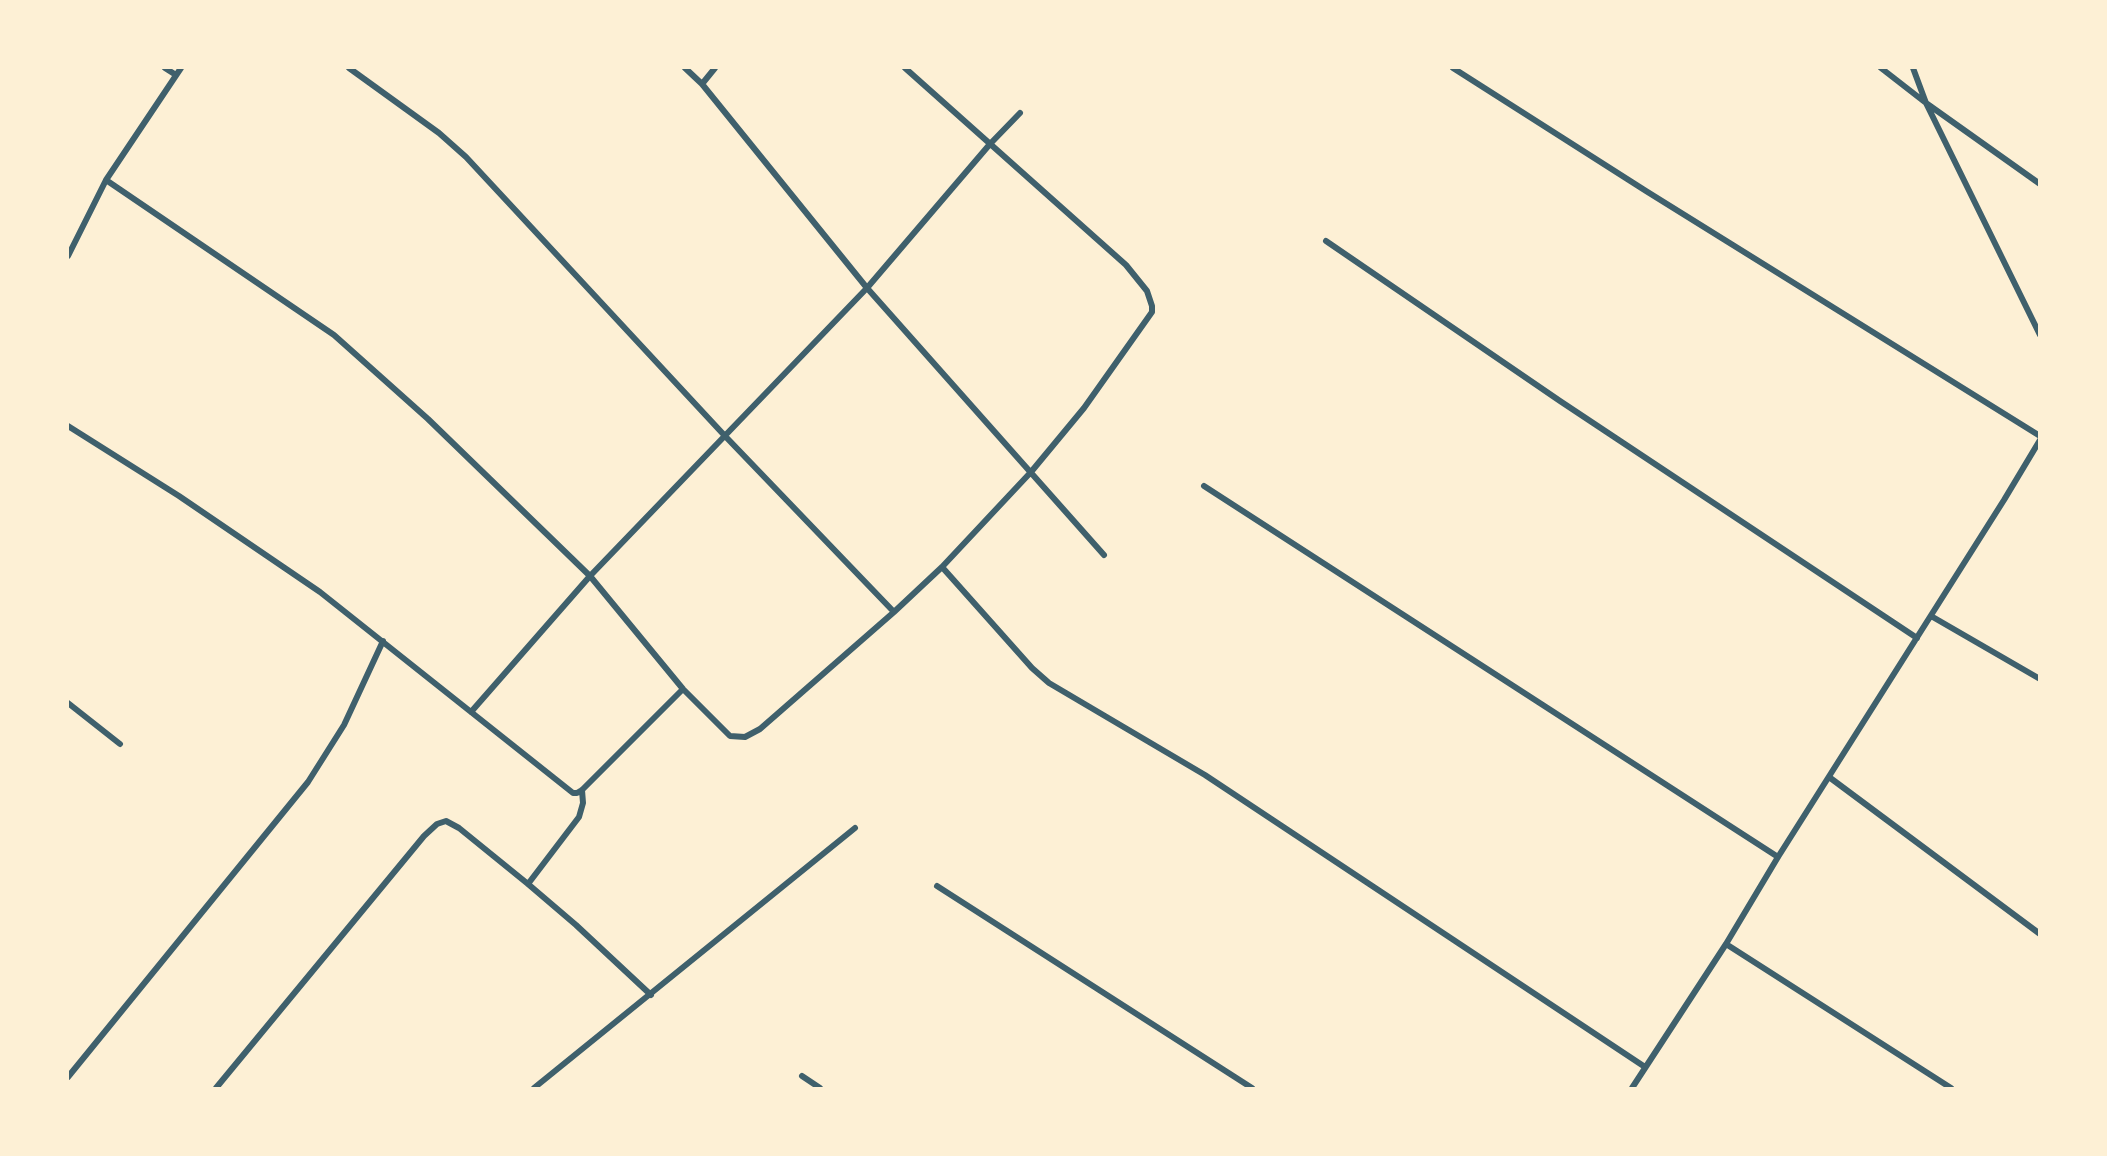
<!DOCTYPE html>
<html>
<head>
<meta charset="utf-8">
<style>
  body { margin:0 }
  #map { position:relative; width:2107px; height:1156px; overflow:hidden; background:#fdf0d5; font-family:Ubuntu,sans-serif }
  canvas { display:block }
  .frame { position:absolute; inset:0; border:69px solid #fdf0d5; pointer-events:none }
</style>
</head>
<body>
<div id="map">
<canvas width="2107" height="1156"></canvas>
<div class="frame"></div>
</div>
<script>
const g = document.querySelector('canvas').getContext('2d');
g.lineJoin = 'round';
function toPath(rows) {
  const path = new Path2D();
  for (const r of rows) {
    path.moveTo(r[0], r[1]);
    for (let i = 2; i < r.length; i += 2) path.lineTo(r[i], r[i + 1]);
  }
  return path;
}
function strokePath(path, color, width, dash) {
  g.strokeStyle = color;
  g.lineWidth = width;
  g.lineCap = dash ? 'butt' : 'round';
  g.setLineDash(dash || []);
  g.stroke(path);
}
strokePath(toPath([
  [165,68,176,75],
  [349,68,439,133,466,157,725,436,894,612],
  [685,68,702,84,867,288,1104,555],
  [1453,68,1646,191,2040,436],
  [1881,68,1926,103,2040,184],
  [1913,68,1926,103,2040,335],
  [702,84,715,68],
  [106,180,334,335,428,419,590,576,683,689,730,736,745,737,760,729,894,612,942,567,1031,472,1084,408,1152,312,1152,306,1147,291,1126,265,905,68],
  [1326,241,1560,401,1917,638],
  [68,256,106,180,181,68],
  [68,426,179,496,320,592,573,793,577,793,582,790,683,689],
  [1204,486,1778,857],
  [942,567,1032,668,1049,683,1205,775,1645,1067],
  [1931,616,2040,679],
  [68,703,120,744],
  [471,712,590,576,867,288,990,144,1020,113],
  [1829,777,2040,934],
  [528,884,579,817,583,803,582,790],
  [937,886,1252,1088],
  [1726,944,1951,1088],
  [802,1076,820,1088],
  [68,1077,308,782,344,725,383,641],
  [216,1088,424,836,437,824,446,821,459,828,528,884,576,925,651,995],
  [534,1088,855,828],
  [1632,1088,1726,944,1778,857,2004,500,2040,440]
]), '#3f606c', 6);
</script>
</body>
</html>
